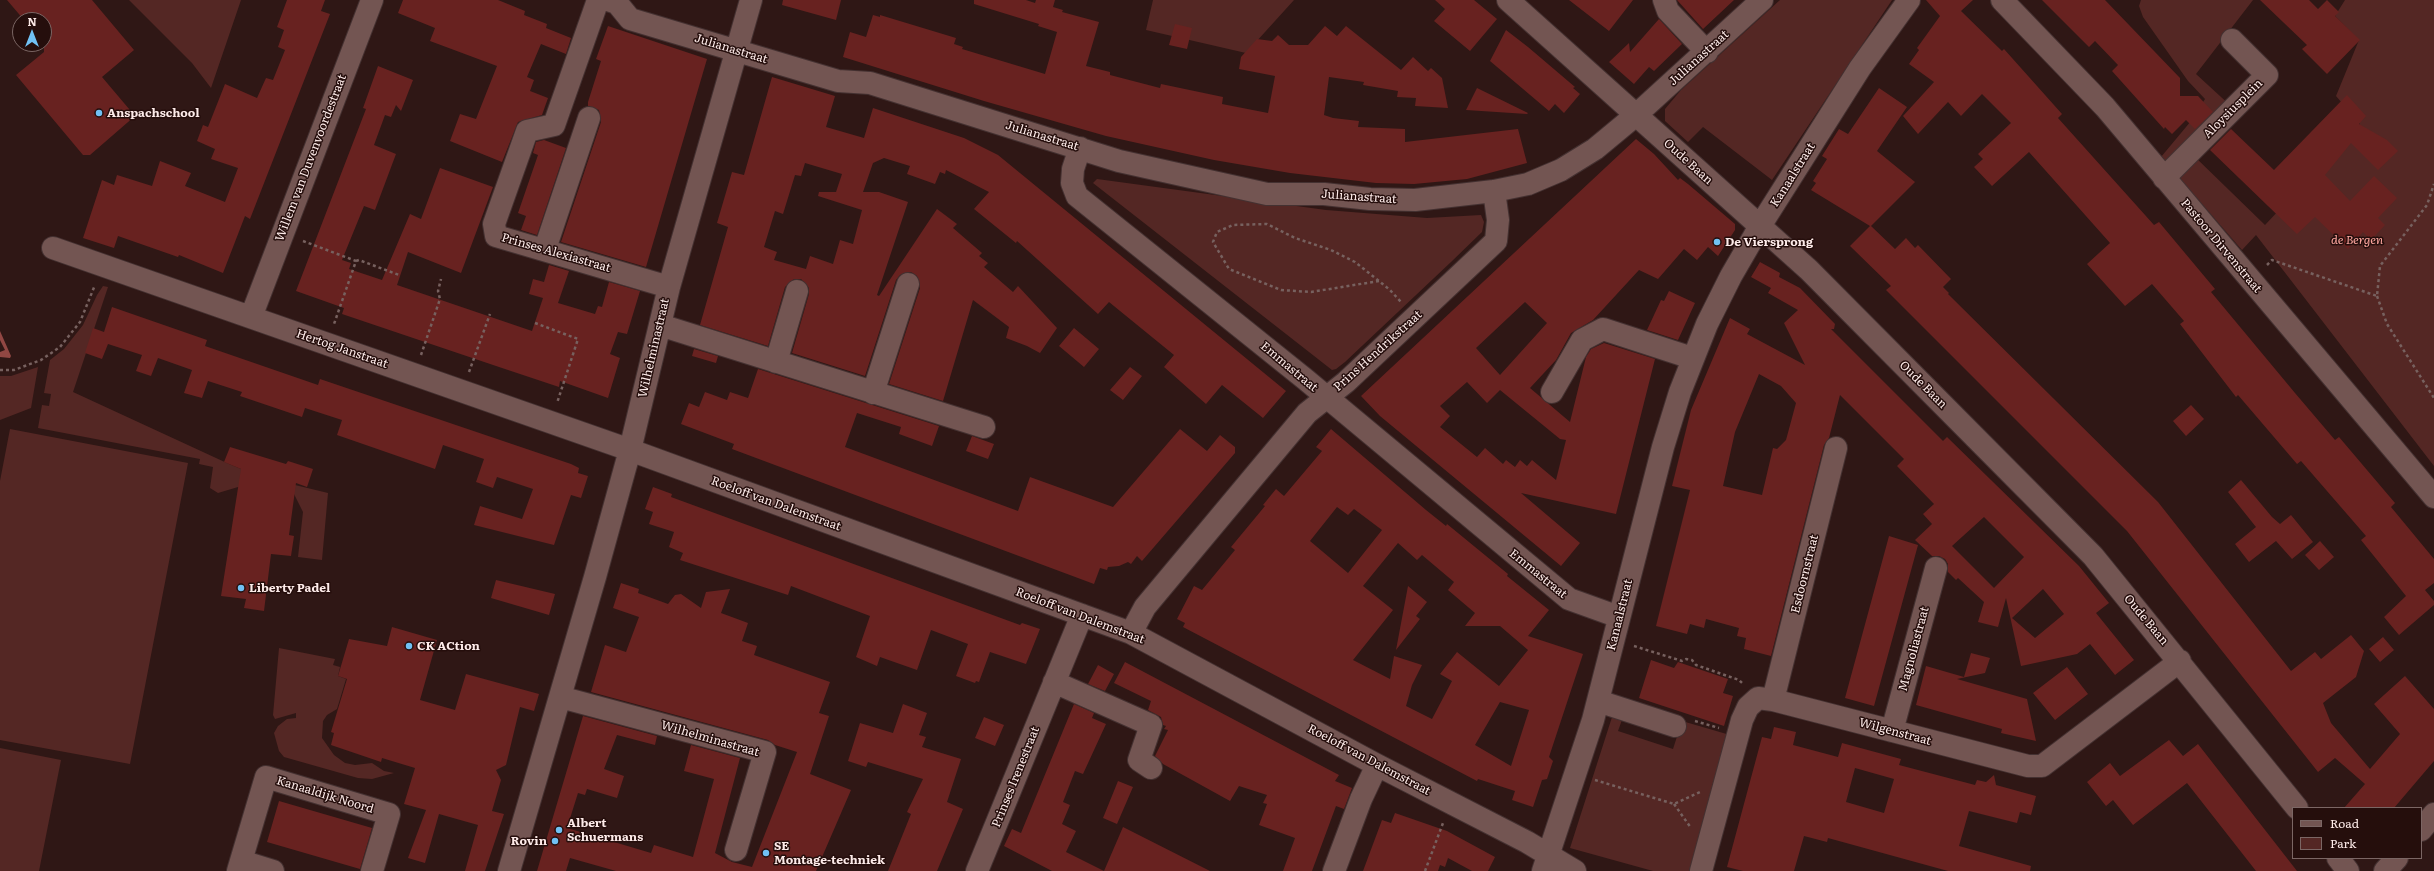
<!DOCTYPE html>
<html>
<head>
<meta charset="utf-8">
<style>
  body { margin:0 }
  #map { position:relative; width:2434px; height:871px; overflow:hidden; background:#2f1715; font-family:Literata,serif }
  canvas { display:block }
  .legend { position:absolute; left:2292px; top:807px; width:130px; height:52px; box-sizing:border-box; background:#250e0c; border:1px solid #7b6664; margin:0; padding:5px 7px; list-style:none; font-size:12px; color:#fdebe9 }
  .legend li { display:flex; align-items:center; gap:8px; height:20px }
  .legend b { width:20px; border:1px solid #7b6664 }
  .north { position:absolute; left:12px; top:12px; width:40px; height:40px; box-sizing:border-box; background:#250e0c; border:1px solid #7b6664; border-radius:50%; rotate:0deg; font-size:11px; font-weight:700; line-height:16px; text-align:center; color:#fdebe9 }
  .north::after { content:''; display:block; margin:auto; width:14px; height:18px; background:#71c1f4; clip-path:polygon(50% 0,100% 100%,50% 72%,0 100%) }
</style>
</head>
<body>
<div id="map">
<canvas width="2434" height="871"></canvas>
<ul class="legend">
<li><b style="height:5px;background:#735552"></b>Road</li>
<li><b style="height:11px;background:#542724"></b>Park</li>
</ul>
<div class="north">N</div>
</div>
<script>
const g = document.querySelector('canvas').getContext('2d');
g.lineJoin = 'round';
function fill(path, color) {
  g.fillStyle = color;
  g.fill(path, 'evenodd');
}
function toPath(rows) {
  const path = new Path2D();
  for (const r of rows) {
    path.moveTo(r[0], r[1]);
    for (let i = 2; i < r.length; i += 2) path.lineTo(r[i], r[i + 1]);
  }
  return path;
}
function strokePath(path, color, width, dash) {
  g.strokeStyle = color;
  g.lineWidth = width;
  g.lineCap = dash ? 'butt' : 'round';
  g.setLineDash(dash || []);
  g.stroke(path);
}
function drawText(font, color, halo, rows, align = 'center') {
  g.font = font + ' Literata,serif';
  g.lineWidth = 3;
  g.setLineDash([]);
  g.textBaseline = 'middle';
  g.strokeStyle = halo;
  g.fillStyle = color;
  for (const [text, x, y, turn = 0] of rows) {
    g.save();
    g.translate(x, y);
    g.rotate((+turn || 0) * Math.PI / 180);
    g.textAlign = isNaN(turn) ? turn : align;
    if (halo) g.strokeText(text, 0, 0);
    g.fillText(text, 0, 0);
    g.restore();
  }
}
fill(toPath([
  [129,0,241,0,211,88,192,63],
  [1153,0,1294,0,1246,53,1146,30],
  [1780,0,1892,0,1772,180,1703,127,1688,142,1665,121,1665,109,1681,90],
  [2141,0,2253,0,2196,74,2233,108,2193,155,2265,225,2360,124,2336,96,2359,40,2335,16,2345,0,2434,0,2434,466,2256,235,2242,250,2161,157,2191,121,2205,99,2188,81,2143,17,2139,6],
  [1097,179,1326,210,1427,218,1481,215,1484,222,1482,232,1451,262,1345,362,1336,369,1332,370,1093,183],
  [103,286,108,287,73,392,229,464,258,476,328,493,322,560,298,557,303,512,294,494,238,487,218,493,210,488,213,467,199,464,200,459,38,428,42,405,49,406,51,394,44,393,50,360,64,349,83,325,97,295],
  [38,367,31,408,0,420,0,376,11,376],
  [10,429,188,463,130,764,0,740,0,481],
  [279,648,335,659,333,665,340,667,338,676,346,679,337,709,327,715,323,721,322,738,334,755,345,763,355,765,372,763,384,771,394,773,372,779,358,778,284,757,279,751,274,733,278,726,287,719,296,718,296,713,275,719,273,715],
  [1613,714,1623,717,1618,731,1673,749,1682,721,1730,735,1693,871,1653,871,1570,848],
  [0,748,61,760,39,871,0,871]
]), '#542724');
fill(toPath([
  [0,331,11,356,10,358,0,357,0,352,5,350,0,340]
]), '#914743');
fill(toPath([
  [7,0,92,0,134,50,102,77,135,116,90,155,83,155,16,75,44,52,44,20,24,20],
  [287,0,325,0,321,11,330,14,250,219,245,216,223,273,179,255,178,257,118,236,114,248,83,238,102,180,114,185,117,175,152,186,160,161,191,173,185,186,225,202,238,168,211,159,215,149,197,141,203,125,208,127,225,84,257,98,266,78,273,80,285,50,278,47,284,30,277,27],
  [403,0,498,0,525,11,524,15,547,24,546,28,571,38,566,54,541,44,527,77,534,80,530,91,548,98,542,115,518,122,502,162,450,141,460,114,476,119,497,66,430,41,435,28,398,13],
  [783,0,841,0,836,20,782,5],
  [974,0,1026,0,1035,3,1036,0,1055,0,1053,7,1063,10,1062,12,1099,22,1086,66,1110,72,1110,75,1160,88,1161,84,1223,97,1222,104,1268,113,1275,76,1239,69,1241,57,1257,39,1272,41,1278,35,1289,45,1308,45,1325,26,1337,36,1346,26,1401,70,1413,57,1428,71,1431,68,1442,78,1448,108,1415,106,1416,98,1397,97,1398,91,1363,85,1364,82,1329,77,1324,115,1333,118,1359,121,1358,127,1405,129,1405,142,1518,129,1527,163,1467,179,1414,184,1376,183,1290,173,1214,160,1106,136,984,101,843,57,850,32,866,37,873,15,880,17,880,15,956,38,954,44,963,47,962,49,1045,74,1057,32,1038,26,1039,24,974,4],
  [1435,0,1474,0,1497,19,1470,51,1434,21,1445,9],
  [1569,0,1633,0,1609,31],
  [1677,0,1734,0,1703,29],
  [1926,0,1973,0,1961,11,2002,51,2004,49,2062,114,2058,118,2154,225,2159,222,2215,289,2211,292,2295,393,2335,440,2339,437,2395,503,2391,507,2434,559,2434,583,2425,590,2434,601,2434,605,2399,635,2384,617,2406,596,2361,540,2366,536,2301,461,2297,464,2238,395,2236,397,2180,324,2184,321,2152,284,2125,306,2087,264,2110,243,2029,152,1992,186,1974,167,1983,159,1978,154,2011,123,1982,94,1961,116,1948,102,1918,134,1903,116,1934,82,1909,64,1919,50,1917,48,1940,16],
  [2042,0,2105,0,2180,78,2180,96,2198,96,2213,112,2195,129,2186,120,2172,134,2165,127,2164,129,2112,71,2118,65,2095,41,2089,47],
  [2260,0,2309,0,2318,9,2327,0,2339,12,2335,16,2360,40,2327,74,2302,49,2307,45],
  [1659,19,1682,44,1654,71,1649,67,1634,84,1609,62,1629,43,1630,52],
  [1175,24,1192,28,1187,49,1169,45],
  [608,26,707,59,646,267,561,242,601,122,599,110,588,106,588,102,601,61,596,59],
  [1506,30,1528,47,1575,87,1573,88,1580,94,1564,113,1555,104,1549,111,1490,61],
  [378,66,413,80,401,111,396,105,391,117,385,115,374,145,396,154,375,210,364,206,342,260,351,263,349,269,382,280,410,214,421,219,440,168,493,187,461,273,408,252,397,285,532,331,543,298,529,294,533,279,544,282,549,265,569,271,558,303,595,314,598,306,602,307,609,282,640,291,627,334,618,332,610,354,620,358,608,398,560,381,559,387,499,367,342,314,344,308,296,291,366,109,363,108],
  [772,77,835,96,826,127,864,138,873,108,964,138,998,155,1286,391,1263,418,1222,385,1206,404,1164,367,1174,355,1109,302,1098,314,1017,241,1016,243,974,209,989,192,946,170,945,174,940,172,935,184,907,174,910,166,884,158,873,163,863,192,879,192,908,202,877,295,879,296,937,209,957,224,953,228,982,253,979,256,988,263,984,267,1013,292,1018,286,1057,328,1040,353,1027,346,1006,338,1009,327,973,300,943,401,889,384,920,288,917,276,911,272,900,275,896,280,865,376,792,353,809,294,809,288,801,279,794,279,785,287,768,346,700,325,728,227,717,223,732,172,744,175],
  [805,163,842,174,836,192,819,192,818,196,862,210,853,244,840,240,833,264,810,256,806,269,774,260,777,252,764,247,775,211,783,214,795,175,801,176],
  [1477,88,1528,113,1527,114,1466,110],
  [1879,88,1907,107,1877,151,1915,182,1871,226,1895,249,1906,238,1915,248,1918,245,1951,279,1943,287,1949,293,1948,294,2158,502,2291,671,2315,652,2321,659,2351,635,2364,651,2356,677,2323,703,2331,723,2370,769,2400,734,2374,704,2405,676,2434,709,2434,761,2394,808,2344,808,2365,784,2335,758,2318,772,2127,531,1886,290,1891,286,1850,246,1870,226,1811,190,1816,183,1813,181,1827,159,1822,156,1839,129,1848,134],
  [2347,95,2366,116,2359,124,2387,140,2398,151,2378,170,2351,143,2325,175,2350,201,2374,176,2397,198,2378,218,2385,225,2371,240,2363,232,2348,249,2315,217,2297,234,2210,150,2231,129,2274,170],
  [1636,139,1654,154,1678,180,1680,178,1688,184,1735,224,1735,230,1718,256,1708,247,1697,260,1684,249,1658,279,1639,270,1593,320,1571,333,1556,360,1530,388,1570,422,1586,357,1591,349,1604,343,1655,359,1616,514,1521,493,1580,543,1561,566,1380,416,1361,396],
  [1525,302,1547,323,1500,375,1476,348],
  [1467,382,1487,403,1500,390,1560,439,1566,440,1556,480,1532,460,1527,466,1520,460,1515,467,1506,460,1503,464,1485,448,1477,457,1440,427,1450,416,1440,406],
  [544,140,566,148,537,235,521,230,526,216,518,213,538,155,533,153,536,142],
  [1760,262,1780,273,1779,277,1800,288,1835,324,1834,329,1831,329,1943,441,1947,437,2079,566,2109,603,2096,613,2134,660,2115,675,2090,644,2077,654,2021,666,2006,598,1998,627,1978,622,1984,602,1958,578,1956,580,1948,572,1948,564,1945,559,1939,556,1932,556,1915,540,1932,524,1923,514,1934,504,1897,466,1904,459,1840,395,1829,438,1824,445,1771,656,1744,649,1746,638,1737,636,1739,628,1706,619,1704,628,1690,624,1687,634,1656,626,1690,490,1672,486,1691,410,1730,318,1750,329,1747,334,1805,365,1784,323,1798,310,1768,293,1771,288,1751,277],
  [1759,374,1781,386,1796,403,1786,440,1777,449,1773,448,1762,495,1723,486,1735,432],
  [1984,517,2024,557,1994,588,1952,546],
  [2043,589,2064,614,2035,638,2012,618],
  [1669,291,1695,303,1678,340,1647,330,1661,300,1664,301],
  [112,307,207,340,205,346,289,375,318,385,320,379,571,464,579,468,578,473,588,476,581,498,571,495,554,545,474,525,480,506,522,519,533,489,497,477,493,488,476,482,484,459,443,445,435,469,337,435,342,420,305,408,302,417,240,396,242,392,208,381,202,398,184,393,192,370,158,358,151,376,136,371,142,355,108,344,102,359,85,353,93,328,104,332],
  [1074,328,1099,349,1084,367,1059,346],
  [694,349,718,356,716,363,692,356],
  [1130,367,1142,376,1123,400,1110,390],
  [758,369,939,426,932,446,899,434,901,427,857,413,845,447,1018,511,1030,477,1113,507,1180,429,1207,451,1220,435,1235,447,1235,453,1142,561,1137,556,1131,564,1128,562,1119,566,1108,567,1107,570,1100,568,1094,584,732,449,734,444,681,424,689,403,699,407,705,392,727,400,730,392,748,398],
  [2191,405,2204,419,2186,436,2173,421],
  [1331,429,1426,510,1446,526,1447,524,1508,574,1507,576,1549,610,1528,636,1583,654,1549,757,1553,761,1547,779,1542,780,1533,807,1512,800,1515,791,1478,779,1477,781,1183,627,1185,623,1177,619,1194,586,1202,590,1235,550,1231,547,1265,506,1263,505,1276,489,1284,496,1322,451,1316,447],
  [1337,507,1348,515,1354,509,1382,530,1348,573,1310,541],
  [1398,543,1417,560,1422,555,1454,582,1448,590,1475,613,1465,626,1500,626,1528,650,1499,686,1457,652,1440,674,1452,681,1432,719,1406,706,1412,685,1422,665,1394,656,1390,679,1353,660,1393,610,1363,586],
  [1500,702,1529,710,1511,766,1475,745],
  [972,436,994,444,988,459,966,451],
  [230,447,286,464,288,461,313,469,307,487,296,483,289,535,294,536,291,556,271,554,264,611,244,608,246,599,221,596,241,469,224,462],
  [2241,480,2272,517,2280,524,2291,515,2313,542,2292,559,2276,541,2249,562,2235,544,2256,527,2228,492],
  [653,487,672,494,671,497,870,570,1020,625,1022,623,1040,629,1026,664,990,652,979,682,976,681,975,683,956,676,968,644,931,630,917,670,880,657,877,666,856,657,870,616,791,586,788,595,680,560,683,553,669,547,674,532,649,524,653,512,645,509],
  [1889,536,1918,545,1874,706,1845,698],
  [2320,541,2334,557,2319,570,2305,555],
  [496,580,555,594,549,615,491,598],
  [621,583,639,589,638,593,668,604,675,595,681,594,701,608,706,592,730,589,721,613,748,623,742,641,757,646,754,655,830,682,819,713,829,716,810,774,851,790,816,871,616,871,570,858,566,871,537,871,583,716,657,736,655,745,617,735,604,769,624,776,617,798,587,789,585,795,578,793,567,828,651,853,654,845,693,857,714,779,684,771,691,745,740,758,715,853,732,862,752,867,797,752,775,745,768,740,591,692,605,645,626,652,639,617,613,608],
  [1408,586,1427,602,1416,616,1420,619,1396,650],
  [392,627,437,640,420,700,455,710,466,674,539,694,534,711,520,707,506,765,496,770,501,780,492,811,504,814,485,871,465,871,478,825,439,814,425,863,408,858,426,810,404,804,415,768,382,758,381,762,331,745,334,733,331,732,347,679,338,676,349,639,387,646],
  [2383,637,2394,650,2380,662,2369,649],
  [1971,653,1990,658,1985,673,1957,679,2027,699,2036,741,2001,733,2002,729,1916,705,1926,666,1964,677],
  [1651,660,1674,668,1678,662,1728,679,1723,693,1733,696,1724,726,1639,698],
  [1125,662,1339,775,1335,781,1352,788,1344,809,1336,806,1312,871,1283,871,1295,838,1259,825,1267,804,1263,803,1267,795,1239,786,1230,801,1163,764,1155,756,1168,730,1164,729,1166,726,1163,725,1161,717,1148,710,1151,701,1114,683],
  [1098,665,1114,674,1105,691,1088,684],
  [2067,667,2088,694,2055,720,2033,693],
  [903,704,927,713,919,735,926,737,922,747,961,759,947,802,963,809,937,871,888,871,911,814,907,812,923,779,868,762,866,767,848,761,860,723,893,733],
  [1074,704,1094,713,1092,718,1106,724,1083,774,1075,771,1063,802,1070,805,1062,824,1076,831,1066,852,1104,871,1123,827,1210,871,1052,871,1004,846,1012,829,1021,833],
  [984,717,1004,725,995,746,975,738],
  [1774,727,1796,732,1793,745,1838,757,1842,743,1901,759,1899,765,1975,785,1977,780,1986,782,1994,775,1996,785,2036,796,2031,815,2020,812,2017,823,1969,811,1959,846,2031,866,2030,871,1948,871,1828,838,1827,842,1804,836,1794,871,1743,871,1727,867,1762,737,1771,739],
  [1855,768,1894,779,1884,813,1846,802],
  [2169,740,2183,756,2198,744,2297,871,2256,871,2187,783,2133,825,2113,800,2106,806,2087,782,2110,763,2120,776],
  [1118,781,1133,787,1117,824,1103,818],
  [279,801,372,828,360,869,267,842],
  [1395,813,1447,831,1495,857,1488,871,1472,871,1448,858,1445,867,1440,865,1438,871,1363,871,1382,820,1391,823]
]), '#682220');
const minor = toPath([
  [598,0,554,125,527,131,494,224,496,236,669,287],
  [608,0,617,3,630,19,838,81,870,83,1119,161,1267,194,1324,194,1370,199,1415,200,1494,191,1528,184,1561,170,1595,149,1636,115,1762,0],
  [1508,0,1809,270,2093,556,2297,808],
  [1664,0,1668,11,1707,52],
  [2002,0,2105,107,2434,497],
  [1080,148,1073,169,1072,183,1077,196,1305,379,1569,599,1619,617],
  [2164,178,2267,75,2232,40],
  [53,248,630,450,1131,633,1377,765,1527,842,1575,871],
  [545,249,589,118],
  [251,317,372,0],
  [660,325,984,427],
  [776,362,797,291],
  [1552,392,1582,340,1603,329,1692,358],
  [873,393,908,284],
  [1131,633,1145,607,1307,413,1346,382,1496,241,1498,220,1494,191],
  [1054,682,1151,725,1139,760,1151,768],
  [560,697,765,752,736,850],
  [1773,700,1836,448],
  [1598,701,1675,726],
  [1892,731,1936,568],
  [2421,830,2434,814],
  [2338,858,2348,871],
  [241,861,273,871],
  [238,871,266,777,389,814,372,871],
  [509,871,595,577,630,450,669,287,751,0],
  [977,871,1082,615],
  [1334,871,1361,799,1377,765],
  [1543,871,1593,720,1663,447,1680,392,1707,324,1731,276,1760,226,1860,68,1909,0],
  [1701,871,1742,720,1748,707,1758,698,1773,700,2028,766,2042,766,2180,661],
  [2385,871,2397,858]
]);
strokePath(minor, '#443131', 24);
strokePath(toPath([
  [303,241,356,261,334,324],
  [356,261,359,260,399,275],
  [2267,265,2272,260,2377,296,2380,266,2427,205,2434,184],
  [1379,281,1311,292,1281,290,1229,269,1213,242,1217,232,1233,225,1267,224,1295,238,1331,250,1355,262,1379,281,1390,290,1401,302],
  [2377,296,2387,324,2434,398],
  [535,323,578,339,557,403],
  [421,355,440,299,438,291,441,279],
  [0,370,14,370,41,360,60,347,80,322,95,285],
  [469,372,490,314],
  [1634,646,1682,661,1686,659,1692,660,1696,665,1739,680,1743,684],
  [1695,721,1719,728],
  [1595,780,1674,804,1700,792],
  [1674,804,1691,828],
  [1425,871,1443,823]
]), '#77615f', 2.5, [3, 3]);
strokePath(minor, '#735552', 22);
for (const [x, y, r, color] of [
  [99,113,4,"#71c1f4"],
  [1717,242,4,"#71c1f4"],
  [241,588,4,"#71c1f4"],
  [409,646,4,"#71c1f4"],
  [559,830,4,"#71c1f4"],
  [555,841,4,"#71c1f4"],
  [766,853,4,"#71c1f4"]
]) {
  const dot = new Path2D();
  dot.arc(x, y, r, 0, 2 * Math.PI);
  g.fillStyle = color;
  g.fill(dot);
  strokePath(dot, '#250e0c', 1.5);
}
drawText('12px', '#fdebe9', '#250e0c', [
  ["Julianastraat",731,49,17],
  ["Julianastraat",1699,58,-42],
  ["Aloysiusplein",2233,109,-45],
  ["Julianastraat",1042,136,17],
  ["Willem van Duvenvoordestraat",311,158,-69],
  ["Oude Baan",1688,162,42],
  ["Kanaalstraat",1793,175,-58],
  ["Julianastraat",1359,197,4],
  ["Pastoor Dirvenstraat",2221,246,50],
  ["Prinses Alexiastraat",556,253,16],
  ["Wilhelminastraat",654,348,-77],
  ["Hertog Janstraat",342,349,19],
  ["Prins Hendrikstraat",1378,351,-42],
  ["Emmastraat",1289,367,40],
  ["Oude Baan",1923,385,45],
  ["Roeloff van Dalemstraat",776,504,20],
  ["Emmastraat",1538,574,39],
  ["Esdoornstraat",1805,574,-76],
  ["Kanaalstraat",1620,615,-76],
  ["Roeloff van Dalemstraat",1080,616,21],
  ["Oude Baan",2146,620,50],
  ["Magnoliastraat",1914,649,-75],
  ["Wilgenstraat",1895,732,15],
  ["Wilhelminastraat",710,739,16],
  ["Roeloff van Dalemstraat",1369,760,28],
  ["Prinses Irenestraat",1016,777,-68],
  ["Kanaaldijk Noord",325,795,17]
]);
drawText('bold 12px', '#fdebe9', '#250e0c', [
  ["Anspachschool",107,113],
  ["De Viersprong",1725,242],
  ["Liberty Padel",249,588],
  ["CK ACtion",417,646],
  ["Albert",567,823],
  ["Schuermans",567,837],
  ["Rovin",547,841,"right"],
  ["SE",774,846],
  ["Montage-techniek",774,860]
], 'left');
drawText('italic 12px', '#fea69f', '#250e0c', [
  ["de Bergen",2357,240]
]);
</script>
</body>
</html>
